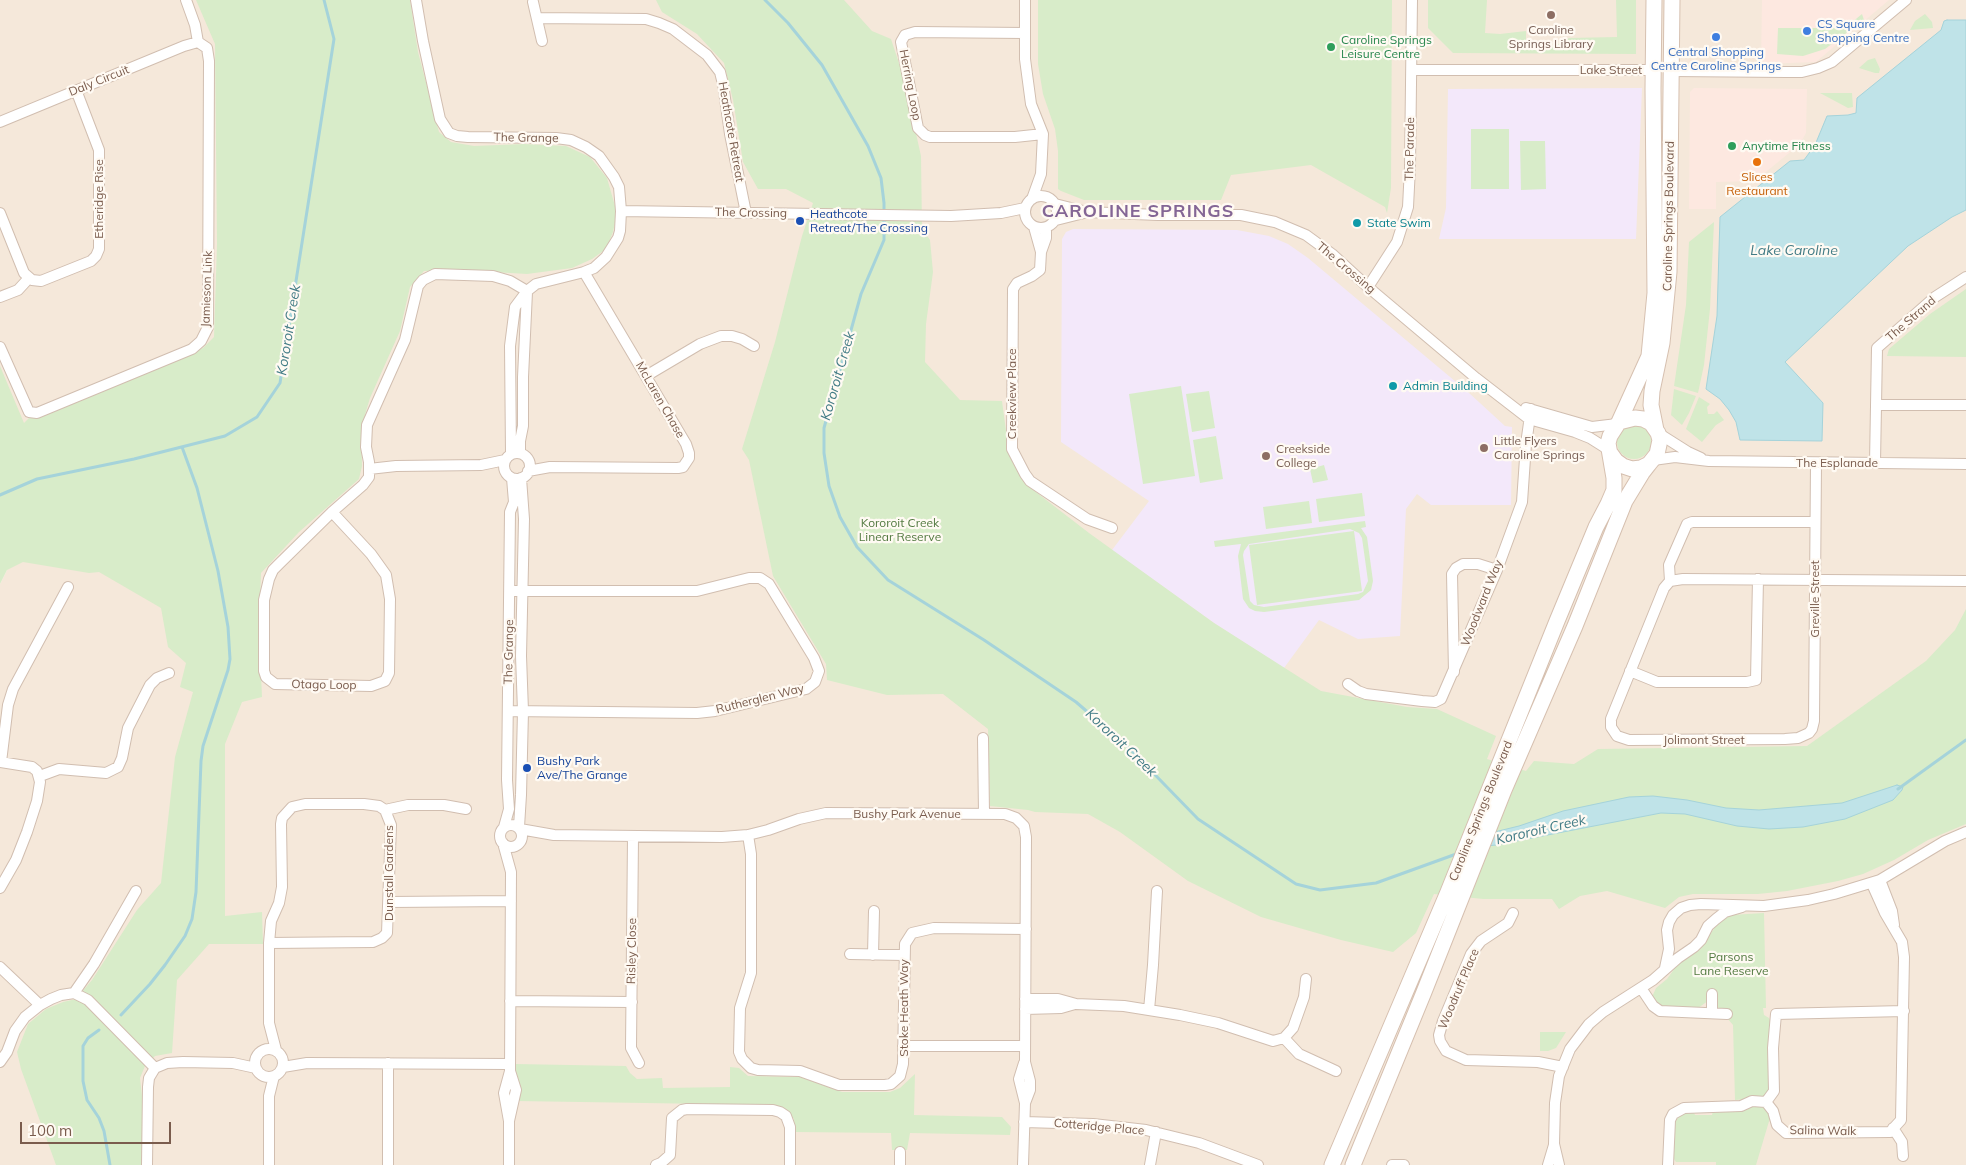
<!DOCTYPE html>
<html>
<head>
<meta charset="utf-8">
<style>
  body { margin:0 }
  #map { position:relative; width:1966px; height:1165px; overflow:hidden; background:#fdf6ec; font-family:Mulish,sans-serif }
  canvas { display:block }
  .scale { position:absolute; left:20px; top:1122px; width:151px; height:22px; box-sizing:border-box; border:2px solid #7a5c4d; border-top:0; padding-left:6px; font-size:15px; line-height:18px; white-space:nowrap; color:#7a5c4d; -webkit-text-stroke:4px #fffaf3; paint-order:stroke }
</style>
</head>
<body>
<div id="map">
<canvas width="1966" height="1165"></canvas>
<div class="scale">100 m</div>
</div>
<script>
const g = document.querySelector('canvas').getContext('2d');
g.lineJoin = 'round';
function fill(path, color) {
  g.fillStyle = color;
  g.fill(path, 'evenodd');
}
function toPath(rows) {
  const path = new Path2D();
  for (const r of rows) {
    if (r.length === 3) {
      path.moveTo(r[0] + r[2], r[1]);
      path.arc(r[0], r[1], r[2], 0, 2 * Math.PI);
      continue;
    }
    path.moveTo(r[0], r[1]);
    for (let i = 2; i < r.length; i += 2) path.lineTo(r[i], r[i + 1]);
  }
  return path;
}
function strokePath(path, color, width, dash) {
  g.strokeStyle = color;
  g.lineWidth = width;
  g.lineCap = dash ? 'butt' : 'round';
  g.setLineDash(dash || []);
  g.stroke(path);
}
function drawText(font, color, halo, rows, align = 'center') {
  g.font = font + ' Mulish,sans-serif';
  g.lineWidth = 4.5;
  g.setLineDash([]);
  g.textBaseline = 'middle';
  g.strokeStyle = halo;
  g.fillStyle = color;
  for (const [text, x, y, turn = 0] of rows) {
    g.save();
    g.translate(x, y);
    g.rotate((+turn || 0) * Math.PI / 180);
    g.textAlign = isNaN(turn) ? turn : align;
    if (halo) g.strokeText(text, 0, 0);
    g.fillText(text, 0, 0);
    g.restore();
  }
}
fill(toPath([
  [0,0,1966,0,1966,1165,0,1165,0,584,7,570,0,366]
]), '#f5e8da');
fill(toPath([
  [1762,0,1889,0,1816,62,1761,64],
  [1694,88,1807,89,1806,133,1800,144,1755,181,1716,182,1716,209,1689,209,1690,92]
]), '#fde8e0');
fill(toPath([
  [1642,88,1636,239,1439,239,1446,208,1448,89],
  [1073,229,1237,230,1269,236,1288,244,1308,258,1468,392,1505,426,1512,427,1511,505,1431,505,1417,494,1406,509,1400,636,1358,639,1319,620,1284,668,1214,623,1112,550,1149,501,1061,442,1062,239,1066,232]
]), '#f3e8fa');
fill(toPath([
  [196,0,410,0,418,52,439,132,451,142,474,146,524,144,566,146,590,157,607,178,615,206,616,218,613,232,606,249,592,259,572,268,527,274,460,270,424,271,410,287,400,331,370,398,361,428,362,466,359,479,299,532,261,573,259,630,262,697,242,702,225,744,225,916,262,912,263,944,209,944,177,980,172,1053,155,1056,145,1066,140,1078,142,1096,142,1165,56,1165,21,1069,17,1052,28,1024,46,1009,63,1002,76,999,92,980,137,910,161,883,175,757,193,692,180,687,186,663,168,647,161,608,99,572,89,573,23,562,7,570,0,584,0,366,24,423,29,418,115,386,203,348,214,337,217,244,215,44],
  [656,0,844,0,872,31,891,39,903,75,921,156,922,229,930,240,933,272,926,324,925,362,960,400,1002,401,1009,453,1028,486,1089,533,1214,623,1321,691,1407,707,1437,709,1496,736,1487,759,1526,771,1534,761,1574,764,1598,749,1807,746,1926,661,1955,630,1966,609,1966,824,1928,840,1894,860,1863,874,1838,881,1787,891,1758,894,1693,894,1679,897,1665,908,1607,891,1580,896,1559,909,1552,899,1483,899,1434,894,1416,933,1393,952,1341,940,1261,917,1188,881,1120,832,1088,814,1035,812,1028,810,990,806,988,729,943,694,887,695,827,680,826,664,773,576,749,460,742,449,775,342,802,236,813,203,786,189,758,189,743,162,733,100,724,63,697,34,662,12],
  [1038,0,1392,0,1391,188,1387,213,1385,207,1311,165,1231,175,1221,200,1084,200,1061,191,1058,189,1058,151,1055,129,1043,94,1038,64],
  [1428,0,1487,0,1485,33,1500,34,1526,31,1526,41,1530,44,1556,47,1557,45,1569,38,1617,37,1616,0,1636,0,1636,54,1453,53,1428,28],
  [1862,14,1864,20,1825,49,1803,56,1777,54,1778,28,1845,28],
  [1925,14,1932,22,1933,28,1910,30,1915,21],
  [1875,58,1880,69,1879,73,1875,73,1859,68,1868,60],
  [1820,93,1852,93,1853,107,1848,108],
  [1471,129,1509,129,1509,189,1471,189],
  [1520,141,1545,141,1546,189,1521,190],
  [1714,222,1710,309,1704,365,1698,393,1674,386,1686,305,1689,242],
  [1966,289,1966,357,1887,356,1889,349,1930,314],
  [1181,386,1195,476,1143,484,1129,394],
  [1674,389,1696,396,1689,413,1682,425,1671,415],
  [1209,391,1215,428,1192,432,1186,394],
  [1699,397,1710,404,1707,407,1708,414,1714,414,1717,411,1724,420,1716,425,1702,442,1686,429],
  [1634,442,17],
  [1216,436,1223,479,1200,483,1193,440],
  [1324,465,1328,480,1313,483,1310,469],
  [1362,493,1365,516,1319,522,1316,499],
  [1309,501,1312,523,1266,529,1263,507],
  [1365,521,1366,527,1361,528,1367,537,1373,581,1371,590,1359,600,1264,612,1255,611,1249,608,1243,599,1238,556,1241,544,1215,547,1214,541],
  [1350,529,1359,533,1362,538,1368,581,1363,592,1358,594,1264,607,1254,605,1250,601,1243,555,1244,551,1249,544],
  [1354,531,1362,591,1257,605,1249,545],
  [1764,913,1766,1008,1763,1008,1764,1015,1769,1018,1771,1023,1771,1089,1766,1095,1761,1098,1735,1100,1733,1025,1717,1006,1715,1001,1708,1001,1698,1008,1656,1006,1652,997,1656,988,1667,979,1678,964,1699,950,1718,923,1731,915],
  [1540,1032,1566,1032,1556,1048,1548,1051,1540,1051],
  [515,1064,626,1066,630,1073,637,1079,662,1078,663,1088,730,1087,730,1067,739,1068,748,1076,800,1077,842,1092,890,1092,900,1088,915,1074,914,1115,1002,1117,1011,1127,1010,1135,910,1133,907,1150,892,1150,891,1133,795,1132,794,1119,790,1114,785,1109,773,1105,516,1101],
  [1763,1105,1769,1112,1770,1118,1756,1165,1716,1165,1716,1162,1676,1162,1674,1159,1674,1124,1681,1113,1693,1111,1695,1115,1712,1115,1713,1111,1734,1111,1747,1106]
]), '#d8ecc9');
const water = toPath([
  [1947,20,1966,20,1966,210,1952,217,1908,246,1785,362,1823,403,1822,441,1740,440,1736,422,1729,410,1720,399,1706,389,1717,316,1720,217,1790,161,1804,160,1815,145,1827,116,1848,115,1856,113,1857,98,1941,30,1944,21,1947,20],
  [1897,785,1903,787,1902,790,1893,800,1845,819,1803,827,1769,829,1737,826,1685,814,1661,813,1496,845,1486,846,1482,835,1519,826,1563,811,1629,797,1653,796,1687,800,1726,808,1759,810,1842,803,1897,785]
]);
fill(water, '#bfe3e8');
strokePath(water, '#a5d3da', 1);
strokePath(toPath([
  [765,0,788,23,822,65,868,146,881,178,884,203,884,240,861,294,824,428,824,453,829,486,840,517,857,547,888,580,984,640,1076,702,1128,747,1198,819,1296,884,1320,890,1376,883,1459,853],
  [0,495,37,479,134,459,225,436,257,417,280,383,334,39,324,0],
  [1898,789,1966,740],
  [121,1015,150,984,165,965,185,936,192,919,196,892,201,761,203,746,228,670,230,659,228,627,218,571,197,488,182,447],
  [99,1030,88,1038,83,1046,83,1081,87,1100,99,1118,104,1131,110,1165]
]), '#a5d3da', 3);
const street = toPath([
  [186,0,195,25,198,42],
  [416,0,423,41,440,119,449,133,457,136,468,137,556,138,571,140,586,147,599,156,614,177,619,187,621,211,620,231,618,238,606,257,594,268,584,272,536,284,527,291,515,307,510,346,511,454],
  [1025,0,1025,59,1031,104,1043,134,1041,174,1032,199],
  [533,2,542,41],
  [538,18,646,19,659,23,673,29,707,55,720,72,723,84,730,134,746,213],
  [1025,33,915,32,905,35,901,42,918,128,925,135,930,137,1015,137,1043,134],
  [1412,70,1653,70],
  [1672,71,1787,72,1802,72,1818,68,1832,62,1906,0],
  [0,122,184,46,198,42],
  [1041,212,16],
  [1055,204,1087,212,1158,215,1241,215,1275,222,1306,235,1332,254,1368,287,1476,378,1529,419,1575,432,1590,438,1609,450],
  [621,211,951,216,1001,213,1025,208],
  [0,213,24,273,32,280,41,281,91,261,96,256,99,249,99,150,76,90],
  [1056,220,1084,213],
  [1034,227,1041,252,1040,270,1032,276,1017,283,1013,289,1012,449,1025,474,1030,481,1087,519,1112,528],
  [1041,252,1046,238,1046,228],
  [1368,287,1397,242,1408,207,1410,167,1412,0],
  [0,297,18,290,29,278],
  [0,347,29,412,37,413,192,349,201,341,208,327,209,61,207,48,198,42],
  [646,376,700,344,721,336,732,336,742,339,754,346],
  [1876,405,1966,405],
  [1526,408,1592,427,1617,424],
  [1658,433,1688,452,1701,458],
  [520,453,520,441,523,426,523,377,527,292],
  [517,466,13],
  [1653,460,1675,457,1709,461,1966,464],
  [1875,463,1877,348,1935,297,1966,277],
  [369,469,396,466,481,465,505,460],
  [528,471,550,467,678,468,683,467,689,458,689,453,686,444,584,272],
  [332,512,371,554,386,575,390,599,389,673,385,681,371,686,275,684,266,677,264,671,264,600,269,579,273,570,279,564,332,512,363,485,369,477,369,462,366,447,367,425,405,340,418,286,423,280,435,274,493,276,510,281,527,291],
  [1670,581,1664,588,1611,719,1611,727,1617,736,1629,740,1785,739,1798,738,1809,733,1812,729,1814,721,1816,463],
  [1670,581,1683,579,1966,581],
  [1670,581,1669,565,1687,524,1692,522,1815,522],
  [1630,671,1657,682,1747,682,1756,680,1758,579],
  [1454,672,1452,574,1456,568,1463,564,1478,564,1497,570],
  [1348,684,1358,691,1366,694,1422,701,1435,702,1441,699,1497,570,1522,502,1526,444,1531,409],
  [508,711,697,713,715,711,806,689,815,682,819,671,814,658,769,584,760,578,749,578,697,591,510,591],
  [983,738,984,814],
  [0,762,32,767,37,771,40,782,37,801,27,832,16,860,0,888],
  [1,762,8,705,13,689,68,587],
  [40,776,59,769,106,773,118,767,122,758,128,728,150,685,157,678,169,673],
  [385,810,408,805,444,805,466,809],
  [511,836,11],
  [504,827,509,809,507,780,510,512,514,502,512,478],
  [519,827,521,795,523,711,521,656,524,519,521,478],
  [520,829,554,835,722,837,748,835,768,830,799,819,826,813,1005,814,1016,818,1024,826,1026,837,1025,1062,1030,1081,1030,1090,1025,1103],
  [748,835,751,854,751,973,740,1008,739,1052,742,1059,751,1068,758,1070,800,1071,839,1085,885,1085,891,1084,900,1076,903,1064,905,944,912,933,934,928,1026,929],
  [633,837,631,1048,639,1063],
  [503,843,511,872,510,1071,504,1093,509,1121],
  [1880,880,1892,911,1894,925],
  [390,902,511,901],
  [1513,913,1508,923,1481,941,1471,954,1443,1021,1439,1035,1440,1041,1446,1051,1466,1060,1538,1062,1563,1067],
  [269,943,373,942,382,938,387,933,391,825,385,810,379,806,364,804,305,804,292,807,282,818,281,824,282,887,279,903,271,921,269,943,269,1023,276,1050],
  [850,954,904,955],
  [873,955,874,911],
  [0,967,40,1005],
  [1665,968,1669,949,1667,930,1669,922,1673,915,1681,908,1690,905,1701,904,1764,906,1808,900,1834,894,1880,880,1945,841,1966,832],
  [1641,988,1653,1006,1660,1011,1727,1014],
  [74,993,94,964,136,891],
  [1025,999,1058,999,1076,1004,1124,1006,1180,1015,1218,1023,1273,1041,1284,1038,1293,1028,1304,997,1306,979],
  [510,1001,632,1002],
  [1025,1009,1061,1008,1075,1004],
  [1149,1010,1153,965,1157,891],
  [1712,1013,1712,994],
  [1284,1038,1299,1054,1336,1071],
  [903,1046,1025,1046],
  [269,1063,14],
  [0,1062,7,1052,15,1031,25,1017,40,1005,51,999,61,995,74,993,88,1000,155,1068],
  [388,1063,388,1165],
  [283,1067,307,1063,509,1064],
  [1766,1102,1774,1091,1773,1048,1776,1014,1904,1011],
  [1024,1122,1093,1124,1146,1130,1199,1143,1258,1165],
  [1893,1128,1902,1142,1903,1156],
  [900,1152,900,1165],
  [147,1165,148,1087,149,1078,155,1068,167,1063,183,1062,233,1063,256,1068],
  [269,1165,269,1096,274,1076],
  [509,1165,509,1121,516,1090,510,1071],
  [656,1165,661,1163,670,1155,672,1118,682,1110,687,1109,773,1110,780,1112,786,1116,790,1127,790,1165],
  [1023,1165,1025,1103,1019,1079,1024,1063],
  [1150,1165,1156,1132],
  [1392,1165,1404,1165],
  [1548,1165,1554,1145],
  [1559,1165,1554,1144,1555,1103,1559,1076,1570,1049,1589,1024,1603,1012,1653,980,1678,958,1694,947,1701,940,1708,926,1716,919,1725,912,1742,907],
  [1668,1165,1670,1120,1673,1114,1684,1108,1741,1106,1752,1101,1766,1102,1773,1111,1777,1125,1786,1133,1890,1132,1901,1120,1904,957,1902,942,1885,913,1872,884]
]);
const secondary = toPath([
  [1619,422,1649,356,1655,293,1653,89,1654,0],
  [1656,430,1651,405,1652,391,1662,343,1669,272,1672,0],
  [1332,1165,1448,892,1557,621,1596,527,1608,504,1614,490,1614,478,1608,443,1610,436,1619,422,1635,418,1643,419,1651,423,1658,433,1660,440,1657,454,1649,464,1641,468,1632,469,1623,466,1616,461,1611,454],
  [1353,1165,1424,992,1504,790,1575,626,1625,501,1642,473,1649,464]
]);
strokePath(street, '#d1beb0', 12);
strokePath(secondary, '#d6c0b0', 17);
strokePath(street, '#fff', 10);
strokePath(secondary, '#fff', 15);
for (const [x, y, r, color] of [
  [1551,15,5,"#8d6e63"],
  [1807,31,5,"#3f7fe0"],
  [1716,37,5,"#3f7fe0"],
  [1331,47,5,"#2e9e5b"],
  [1732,146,5,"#2e9e5b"],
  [1757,162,5,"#e8710a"],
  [800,221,5,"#1a4fb4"],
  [1357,223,5,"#0f9aa8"],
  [1393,386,5,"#0f9aa8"],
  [1484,448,5,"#8d6e63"],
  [1266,456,5,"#8d6e63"],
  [527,768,5,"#1a4fb4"]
]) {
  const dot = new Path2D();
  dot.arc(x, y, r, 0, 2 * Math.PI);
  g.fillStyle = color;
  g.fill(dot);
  strokePath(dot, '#fffaf3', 2);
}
drawText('12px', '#366cbe', '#fffaf3', [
  ["CS Square",1817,24],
  ["Shopping Centre",1817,38],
  ["Central Shopping",1716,52,"center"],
  ["Centre Caroline Springs",1716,66,"center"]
], 'left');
drawText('12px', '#785e54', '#fffaf3', [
  ["Caroline",1551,30,"center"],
  ["Springs Library",1551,44,"center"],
  ["Little Flyers",1494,441],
  ["Caroline Springs",1494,455],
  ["Creekside",1276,449],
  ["College",1276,463]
], 'left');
drawText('12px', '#27864d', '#fffaf3', [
  ["Caroline Springs",1341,40],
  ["Leisure Centre",1341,54],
  ["Anytime Fitness",1742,146]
], 'left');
drawText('12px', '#7a5c4d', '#fffaf3', [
  ["Lake Street",1611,70],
  ["Daly Circuit",99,81,-22],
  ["Herring Loop",910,85,79],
  ["Heathcote Retreat",731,132,80],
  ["The Grange",526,138,1],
  ["The Parade",1410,149,-89],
  ["Etheridge Rise",99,199,-90],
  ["The Crossing",751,213,1],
  ["Caroline Springs Boulevard",1669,216,-89],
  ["The Crossing",1346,268,40],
  ["Jamieson Link",207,289,-88],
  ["The Strand",1911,319,-41],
  ["Creekview Place",1012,394,-90],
  ["McLaren Chase",660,400,60],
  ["The Esplanade",1837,463],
  ["Greville Street",1815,599,-90],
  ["Woodward Way",1482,603,-68],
  ["The Grange",509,652,-89],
  ["Otago Loop",324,685,1],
  ["Rutherglen Way",760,699,-14],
  ["Jolimont Street",1704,740],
  ["Caroline Springs Boulevard",1481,811,-68],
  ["Bushy Park Avenue",907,814],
  ["Dunstall Gardens",389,873,-90],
  ["Risley Close",632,951,-89],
  ["Woodruff Place",1459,989,-67],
  ["Stoke Heath Way",904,1008,-90],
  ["Cotteridge Place",1099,1127,5],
  ["Salina Walk",1823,1131,1]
]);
drawText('12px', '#c56008', '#fffaf3', [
  ["Slices",1757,177],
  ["Restaurant",1757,191]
]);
drawText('12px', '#164399', '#fffaf3', [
  ["Heathcote",810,214],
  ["Retreat/The Crossing",810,228],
  ["Bushy Park",537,761],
  ["Ave/The Grange",537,775]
], 'left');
drawText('12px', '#0d838f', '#fffaf3', [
  ["State Swim",1367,223],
  ["Admin Building",1403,386]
], 'left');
drawText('12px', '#537a41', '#fffaf3', [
  ["Kororoit Creek",900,523],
  ["Linear Reserve",900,537],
  ["Parsons",1731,957],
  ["Lane Reserve",1731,971]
]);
drawText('italic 14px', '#437c86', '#fffaf3', [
  ["Lake Caroline",1794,251],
  ["Kororoit Creek",289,330,-81],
  ["Kororoit Creek",838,376,-74],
  ["Kororoit Creek",1121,743,43],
  ["Kororoit Creek",1541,830,-13]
]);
g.letterSpacing = '1px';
drawText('bold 18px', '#846695', '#fffaf3', [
  ["CAROLINE SPRINGS",1138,212]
]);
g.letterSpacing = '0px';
</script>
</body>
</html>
